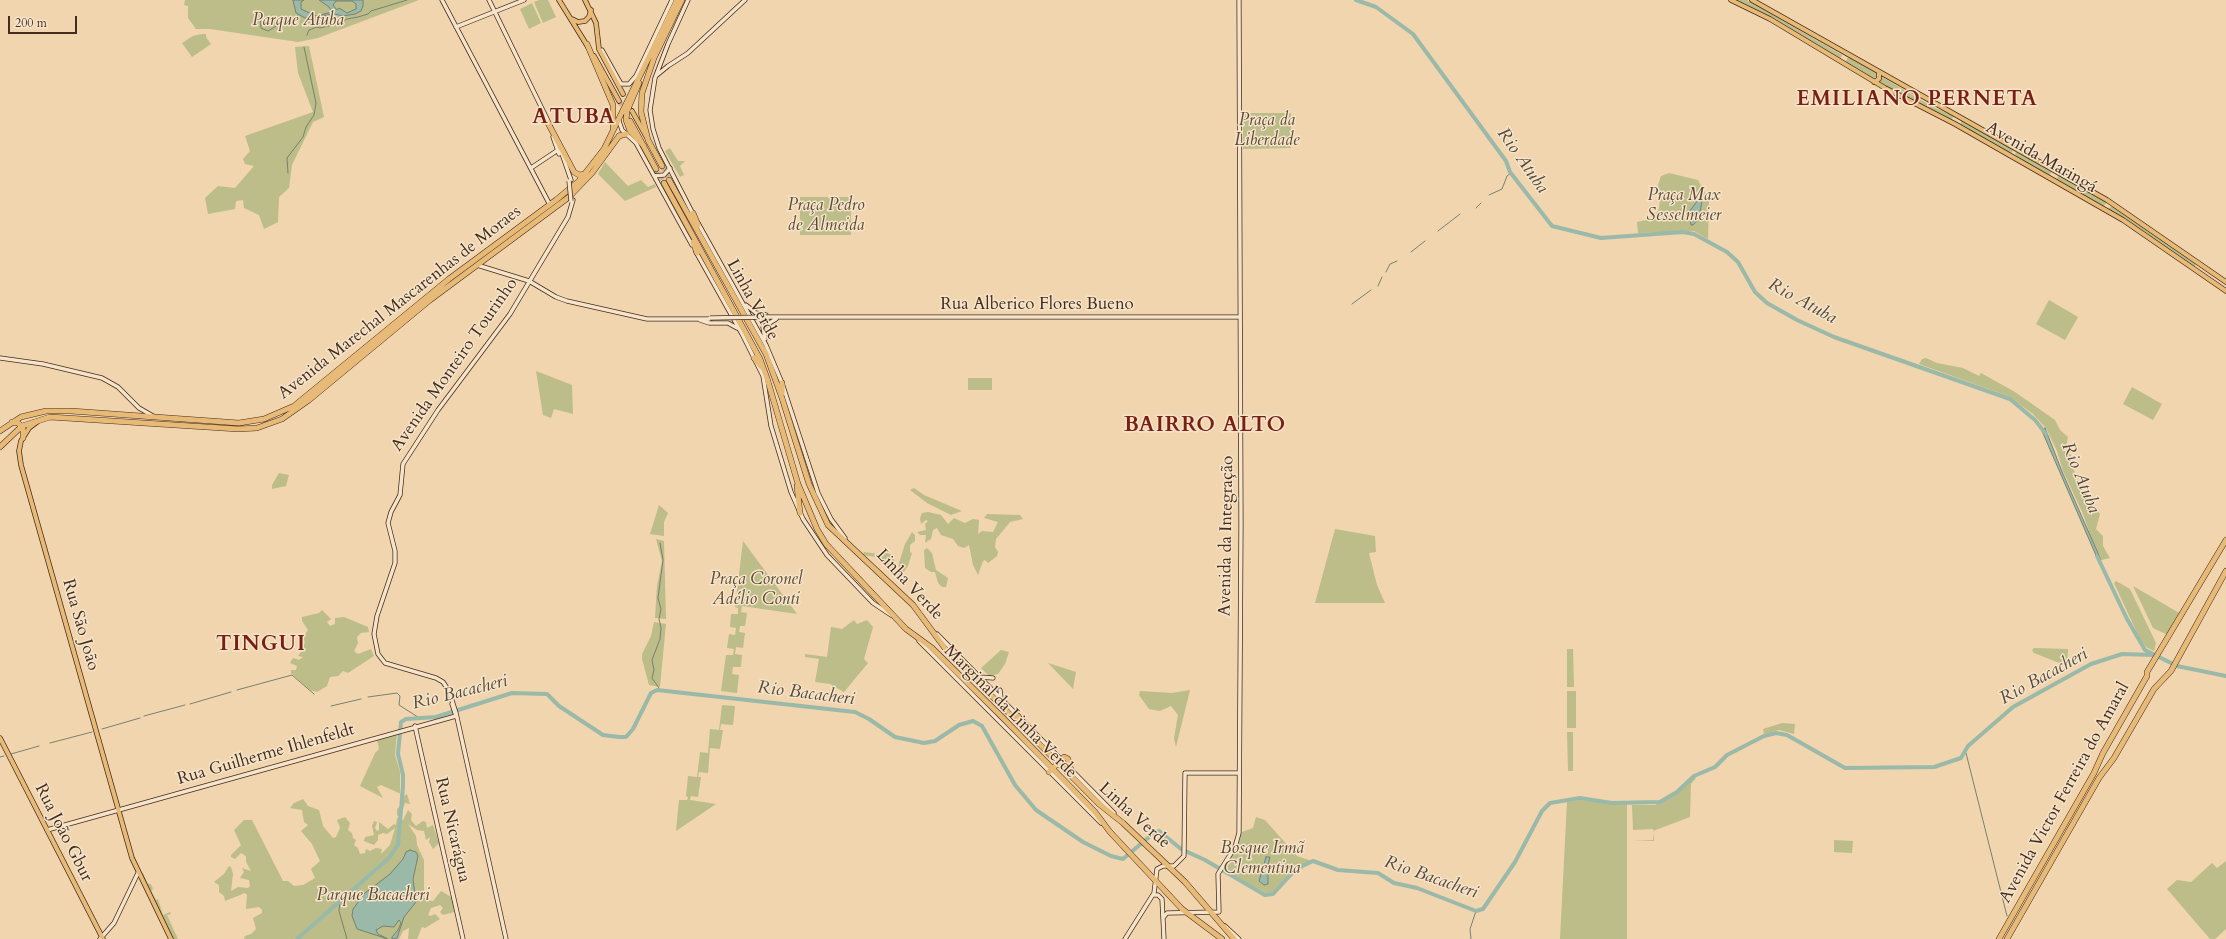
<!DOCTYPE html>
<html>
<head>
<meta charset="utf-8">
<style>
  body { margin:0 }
  #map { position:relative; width:2226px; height:939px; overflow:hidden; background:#f0d5ae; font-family:Cardo,serif }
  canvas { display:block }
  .scale { position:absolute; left:8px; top:16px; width:69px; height:18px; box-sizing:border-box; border:2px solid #452c1c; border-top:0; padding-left:5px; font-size:12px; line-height:14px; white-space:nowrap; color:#452c1c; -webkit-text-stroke:3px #f5e4ca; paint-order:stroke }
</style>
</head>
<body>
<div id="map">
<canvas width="2226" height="939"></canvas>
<div class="scale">200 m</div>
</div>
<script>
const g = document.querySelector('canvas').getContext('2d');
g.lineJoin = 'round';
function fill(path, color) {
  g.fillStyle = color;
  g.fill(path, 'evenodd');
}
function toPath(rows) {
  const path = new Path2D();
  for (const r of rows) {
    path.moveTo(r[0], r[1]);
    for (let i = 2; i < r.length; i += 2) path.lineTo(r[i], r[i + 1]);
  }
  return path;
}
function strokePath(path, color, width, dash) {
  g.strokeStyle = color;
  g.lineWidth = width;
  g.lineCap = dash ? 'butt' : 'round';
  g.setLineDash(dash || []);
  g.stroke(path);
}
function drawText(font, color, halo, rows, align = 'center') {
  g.font = font + ' Cardo,serif';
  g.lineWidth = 3;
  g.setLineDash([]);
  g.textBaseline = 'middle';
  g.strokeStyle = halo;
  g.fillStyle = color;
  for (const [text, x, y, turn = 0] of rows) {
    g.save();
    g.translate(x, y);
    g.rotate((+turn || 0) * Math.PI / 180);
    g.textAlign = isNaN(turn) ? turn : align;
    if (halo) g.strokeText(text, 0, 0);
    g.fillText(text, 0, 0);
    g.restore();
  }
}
fill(toPath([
  [185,0,419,0,318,38,298,42,210,29,196,29,188,18,188,6,184,5],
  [539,0,548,0,556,17,543,23,534,2],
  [1734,0,1747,0,1842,55,1840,60],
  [532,3,541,23,529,29,520,9],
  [202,34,206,34,206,37,211,44,192,57,182,43,193,36],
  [309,46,324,117,313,122,292,165,289,188,279,197,278,222,264,229,259,215,244,208,243,200,236,201,235,209,208,214,205,198,218,186,235,188,254,166,245,164,243,159,250,151,245,136,313,112,298,73,295,47],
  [1848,57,1876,73,1876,77,1874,79,1845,63],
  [1882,77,1933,107,1954,116,1951,120,1886,87,1879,83],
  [1243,113,1291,113,1291,148,1243,149],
  [1962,120,2014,149,2011,153,1960,125],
  [670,148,678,161,685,161,680,166,684,175,680,177,665,151],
  [2016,151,2052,171,2049,176,2015,155],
  [605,162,628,186,641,180,648,187,655,184,656,187,625,201,598,174],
  [1669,173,1698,180,1709,200,1708,239,1694,231,1638,233,1637,222,1652,219,1659,209,1660,198,1658,185,1661,176],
  [2059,174,2107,202,2103,207,2056,180],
  [800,197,851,197,851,235,800,235],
  [2112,206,2197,263,2194,267,2108,209],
  [2049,300,2078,317,2065,340,2036,324],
  [1926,358,1937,363,1963,368,1979,376,1981,373,2015,392,2055,420,2060,430,2068,437,2065,451,2075,458,2071,463,2083,492,2100,514,2096,529,2103,536,2103,546,2110,558,2102,560,2093,543,2083,514,2063,471,2057,451,2046,428,2033,414,2008,396,1919,364,1922,359],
  [536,371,572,385,573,414,554,409,551,418,543,415],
  [968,378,992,378,992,390,968,390],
  [2132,387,2162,404,2153,420,2123,404],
  [279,473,289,475,286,486,272,489,272,485],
  [914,488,924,495,962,511,951,515,927,503,910,490],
  [659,505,668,513,664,522,664,536,650,534],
  [928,512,941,515,948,524,954,518,965,523,973,519,979,520,978,534,982,531,993,532,998,522,984,518,987,514,1020,515,1023,519,1010,522,996,539,995,547,998,552,997,556,988,563,985,560,983,561,978,575,973,565,969,545,964,548,958,546,953,539,941,535,937,528,933,530,931,539,925,543,926,535,920,535,917,532,926,530,925,524,928,521,926,520,921,524,920,518,922,513],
  [1335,529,1375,536,1376,552,1369,553,1377,585,1385,603,1315,603],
  [912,532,915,535,915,541,910,545,910,552,912,553,908,566,900,577,898,574,899,563,905,544],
  [656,539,664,541,666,619,655,618,657,586,662,561],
  [743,541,797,614,742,606,741,612,747,613,745,626,740,626,739,632,745,633,743,648,736,647,735,654,742,655,741,667,733,667,732,674,739,675,737,693,721,691,726,655,733,655,734,649,727,648,729,634,735,635,736,628,730,627,731,614,738,614,738,608,735,607],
  [927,548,932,553,936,570,948,578,946,587,942,587,938,583,935,572,931,572,925,568,924,550],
  [884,551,892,555,895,562,896,570,893,573,876,557,863,555,864,552,879,554],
  [2116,581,2130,589,2156,643,2154,651,2146,647,2139,637,2114,583],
  [2133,586,2181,614,2168,635,2153,628],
  [322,610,331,619,327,622,330,626,335,624,335,618,344,617,368,627,369,632,361,633,357,637,358,643,354,651,358,654,371,649,374,656,348,673,343,671,338,676,330,677,327,686,317,692,310,690,291,673,291,670,296,670,297,666,290,663,293,658,299,660,303,657,298,656,303,649,305,641,302,639,308,630,302,621,302,617,319,613],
  [854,620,857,624,867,620,873,627,864,659,868,663,844,692,830,684,815,682,819,659,805,657,805,654,827,657,831,627,842,629],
  [654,622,666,624,660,687,649,685,642,659,642,654,651,636],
  [2034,648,2068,649,2067,666,2034,653,2032,650],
  [1567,649,1573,649,1574,687,1567,687],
  [1001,650,1009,652,1005,664,998,674,989,676,981,668],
  [1048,663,1076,672,1073,689],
  [1190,690,1176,747,1174,738,1178,715,1171,706,1160,711,1149,709,1139,695,1140,691,1172,693],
  [1567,691,1576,691,1576,728,1567,728],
  [722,705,735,706,733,725,721,724,720,730,723,730,720,749,710,748,708,773,699,772,698,777,701,777,698,797,691,796,690,800,716,804,676,831,679,800,687,800,688,797,686,796,688,776,697,777,700,752,708,753,710,729,719,730],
  [1782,723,1795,724,1794,734,1779,730,1764,734,1763,729],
  [1567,732,1573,732,1573,771,1568,771],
  [397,733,395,755,400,772,400,793,404,796,407,794,410,804,405,803,400,818,397,815,397,809,401,805,401,794,381,785,377,787,383,798,360,786,375,753,379,749,377,740],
  [1693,778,1696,778,1691,784,1690,817,1653,831,1654,841,1634,841,1653,840,1653,829,1633,830,1632,805,1655,805,1676,794],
  [303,799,308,806,319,810,323,826,333,838,336,837,340,828,337,820,345,817,350,823,348,830,352,833,353,838,356,840,354,845,358,848,360,854,365,853,366,849,370,851,376,848,382,849,381,854,390,845,395,828,387,834,383,833,378,835,378,840,374,845,364,841,365,837,374,835,372,826,374,821,377,822,375,828,377,831,379,830,379,822,388,829,394,824,396,825,397,818,403,820,408,810,412,814,411,820,416,826,423,821,426,822,427,828,433,825,439,843,433,849,429,842,430,837,426,840,424,831,417,830,408,824,416,836,417,845,424,860,424,897,427,900,433,901,441,891,453,898,454,912,443,915,440,912,443,908,440,905,431,908,428,915,431,916,435,914,440,919,425,928,422,927,417,939,408,939,409,928,403,931,399,939,244,939,245,936,251,934,256,929,253,918,262,913,262,910,259,907,246,909,247,895,245,893,225,901,224,896,219,892,219,885,214,882,224,874,229,866,231,867,233,874,231,891,238,887,248,888,250,886,249,880,240,878,244,872,242,868,251,871,246,862,246,856,241,853,235,859,231,857,231,855,241,845,234,830,244,820,252,820,283,881,288,881,294,886,303,885,315,878,311,869,320,861,312,844,301,831,308,825,304,822,302,810,290,808,294,803],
  [1579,800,1627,804,1627,939,1560,939,1567,802],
  [1256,817,1265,820,1297,856,1312,861,1295,868,1273,892,1266,893,1222,869,1237,849,1242,832,1253,828],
  [1834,840,1853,841,1852,853,1834,852],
  [2226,861,2226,929,2215,939,2210,939,2167,889,2177,880,2191,882,2212,863,2217,868],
  [143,873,148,884,151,884,153,889,151,891,156,900,158,899,163,915,170,912,171,914,167,915,178,939,174,939,141,874]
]), '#bcbd89');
const water = toPath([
  [293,0,304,0,301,2,301,9,316,16,332,12,329,7,319,0,363,0,363,6,361,11,355,14,343,16,335,14,305,18,296,13,293,0],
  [336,1,352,1,356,4,356,9,347,13,339,8,337,10,333,5,336,1],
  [1698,200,1702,201,1700,213,1703,214,1693,225,1691,225,1689,212,1698,200],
  [2045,428,2063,474,2101,560,2098,560,2042,431,2045,428],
  [410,850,416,852,418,856,413,879,416,902,404,917,397,938,392,939,392,937,398,930,401,923,399,920,394,927,383,926,376,930,378,934,388,939,357,929,352,916,353,909,365,893,390,874,403,859,406,852,410,850],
  [1266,857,1270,857,1268,865,1268,884,1264,885,1259,881,1266,857]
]);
fill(water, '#9ab9a9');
strokePath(water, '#788171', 1);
strokePath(toPath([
  [260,14,261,28,268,31,288,19,295,18,298,15],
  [307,35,309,30,317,27,320,28,337,24,347,19,358,17,368,14,371,11,407,0],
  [288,173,287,158,303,137,306,127,314,115,316,103,304,47],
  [1489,195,1502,189,1507,176,1511,173],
  [1476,208,1481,203],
  [1438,231,1460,214],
  [1411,252,1425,241],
  [1386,272,1390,264,1397,261],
  [1378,286,1382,277],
  [1352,304,1371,290],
  [660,543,663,560,658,598,661,609,659,619,661,628,660,639,652,660,654,670,652,678,661,691],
  [237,690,292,675,314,694],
  [368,697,397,693,400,696,399,705,421,719],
  [190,704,231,692],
  [331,706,361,699],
  [144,716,185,705],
  [102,729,140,718],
  [50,743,92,732],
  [1966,753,2007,916],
  [11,754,39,746],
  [0,757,4,756],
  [340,902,339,911,347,939],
  [1471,939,1470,929,1476,911]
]), '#788171', 1);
strokePath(toPath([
  [1356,0,1376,7,1413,34,1506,161,1510,172,1552,226,1601,238,1683,232,1694,234,1727,252,1738,262,1755,292,1767,303,1797,320,1834,337,2010,399,2035,420,2046,434],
  [2097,556,2127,619,2145,650,2177,666,2226,676],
  [297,939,389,858,398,845,403,786,403,775,398,754,401,722,406,719,436,717,512,693,547,694,559,706,603,735,619,737,626,737,633,729,651,693,657,690,855,712,869,719,895,737,924,743,935,741,959,725,973,721,982,726,1015,785,1036,810,1083,842,1111,856,1123,859,1155,832,1159,831,1181,849,1205,860,1265,895,1273,894,1296,869,1313,861,1338,870,1378,873,1394,883,1417,888,1476,911,1483,909,1515,862,1542,811,1550,803,1580,798,1612,803,1660,802,1677,792,1694,776,1715,767,1727,755,1764,736,1776,733,1787,735,1845,768,1934,767,1961,758,1968,746,2013,707,2091,664,2122,654,2153,655]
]), '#9ab9a9', 4);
strokePath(toPath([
  [619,101,630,121],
  [662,166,669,180],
  [656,169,664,183]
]), '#ceb391', 5, [5, 2.5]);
const secondary = toPath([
  [442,0,550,205],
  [489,0,550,125],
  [688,0,668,44,655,78,650,110,653,129,659,148,693,214],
  [456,27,524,0],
  [602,50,621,84,629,84,636,76,672,0],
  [657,75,668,66,688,53,745,0],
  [619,121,622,130,636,143,692,245],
  [553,137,559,154],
  [561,151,571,180],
  [531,168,558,150],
  [654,176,664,175,670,168],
  [698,223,766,345,782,383,818,493,831,519,845,538],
  [696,252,742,334,763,376,771,426,791,492,803,519,827,555,873,603,891,615],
  [477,265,529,281,556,297,567,301,647,319,710,319],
  [746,305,756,313,766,315],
  [768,317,1240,317],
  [700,320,709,323,728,323,737,328],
  [765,339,763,327,776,319],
  [0,358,43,364,102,378,118,387,139,408,153,416],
  [937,634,1114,813],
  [919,641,1101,823],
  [980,677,993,678],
  [1000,690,1001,698],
  [452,704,456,716],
  [415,726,463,939],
  [47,830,456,716],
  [1153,895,1158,895,1162,899,1164,939],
  [1163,918,1167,913,1219,912,1218,874,1235,847,1239,833,1241,525,1239,0],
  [1225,926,1239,939],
  [100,939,114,923,138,873],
  [506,939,456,713,449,691,443,682,436,678,385,663,378,654,374,634,377,616,395,563,395,551,388,523,391,512,400,495,403,464,438,410,510,314,568,217,573,200],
  [1125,939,1154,893,1157,869,1163,866,1174,866,1184,856,1185,773,1239,773]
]);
const primary = toPath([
  [559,0,588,47],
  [585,0,596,23,599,49,623,94],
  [1731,0,1770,19,1885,88,1955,124,2123,220,2226,291],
  [1752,0,2107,200,2226,282],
  [572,19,578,22,585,21,589,17,591,10],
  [594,56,619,101],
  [1874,82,1879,79,1879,73],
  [632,111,646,136],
  [37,422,29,428,21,441,19,451,21,465,132,858,171,939],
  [0,738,103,939]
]);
const highway = toPath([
  [587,44,613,105,613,127],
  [639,83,627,111,626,120,630,131,644,146],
  [630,121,656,169],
  [548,123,574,172,579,175,585,174],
  [619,136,626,134],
  [662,166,648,140,641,112,642,93,654,58,682,0],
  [669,180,766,354,782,398,809,484,828,525,913,605,947,651,1099,804,1123,823,1185,882,1234,939],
  [664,183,760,359,767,378,798,484,817,529,826,544,906,629,932,648,1002,717,1095,812,1110,832,1182,909,1222,939],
  [693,213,698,225],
  [693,242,697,253],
  [754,358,761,366],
  [782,383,782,393],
  [12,422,18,423,23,428,23,438],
  [0,431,21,417,46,411,71,411,239,423,264,419,294,406,449,279,556,200,579,181,604,149,677,0],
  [0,447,22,426,50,417,238,429,257,428,282,419,309,400,430,300,569,197,592,173,619,136],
  [797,486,800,513],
  [1018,716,1023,725],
  [1049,772,1064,757,1068,759,1071,770],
  [1999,939,2094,773,2103,753,2147,676,2147,672,2226,540],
  [2007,939,2099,778,2114,758,2154,689,2171,671,2226,571]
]);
strokePath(secondary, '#452c1c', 5);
strokePath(primary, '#452c1c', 5.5);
strokePath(highway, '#452c1c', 6);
strokePath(secondary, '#f5e4ca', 3.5);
strokePath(primary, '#e8ba77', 4);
strokePath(highway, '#e8ba77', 5);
const secondaryBridge = toPath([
  [569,181,571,201],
  [710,318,768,317]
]);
strokePath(secondaryBridge, '#452c1c', 5, []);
strokePath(secondaryBridge, '#f5e4ca', 3.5);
drawText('italic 17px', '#5d4932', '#f5e4ca', [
  ["Parque Atuba",298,21],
  ["Praça da",1267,121],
  ["Liberdade",1267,141],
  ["Praça Max",1684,196],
  ["Sesselmeier",1684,216],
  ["Praça Pedro",826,206],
  ["de Almeida",826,226],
  ["Praça Coronel",756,580],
  ["Adélio Conti",756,600],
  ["Bosque Irmã",1262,849],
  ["Clementina",1262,869],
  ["Parque Bacacheri",373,896]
]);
drawText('17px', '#452c1c', '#f5e4ca', [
  ["Avenida Maringá",2041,158,30],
  ["Linha Verde",752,300,61],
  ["Avenida Marechal Mascarenhas de Moraes",400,303,-38],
  ["Rua Alberico Flores Bueno",1037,305],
  ["Avenida Monteiro Tourinho",455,365,-55],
  ["Avenida da Integração",1227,536,-89],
  ["Linha Verde",909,585,47],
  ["Rua São João",80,625,74],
  ["Marginal da Linha Verde",1010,712,45],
  ["Rua Guilherme Ihlenfeldt",266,755,-16],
  ["Avenida Victor Ferreira do Amaral",2065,793,-61],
  ["Linha Verde",1134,816,42],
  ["Rua Nicarágua",452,830,77],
  ["Rua João Gbur",63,833,63]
]);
drawText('italic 18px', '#564838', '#f5e4ca', [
  ["Rio Atuba",1522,161,55],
  ["Rio Atuba",1802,302,29],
  ["Rio Atuba",2080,478,68],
  ["Rio Bacacheri",2044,677,-29],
  ["Rio Bacacheri",460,693,-14],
  ["Rio Bacacheri",806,694,7],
  ["Rio Bacacheri",1431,878,19]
]);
g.letterSpacing = '1px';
drawText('bold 21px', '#7a1f14', '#f5e4ca', [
  ["EMILIANO PERNETA",1917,100],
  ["ATUBA",574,118],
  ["BAIRRO ALTO",1205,426],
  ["TINGUI",261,645]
]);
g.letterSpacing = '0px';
</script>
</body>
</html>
